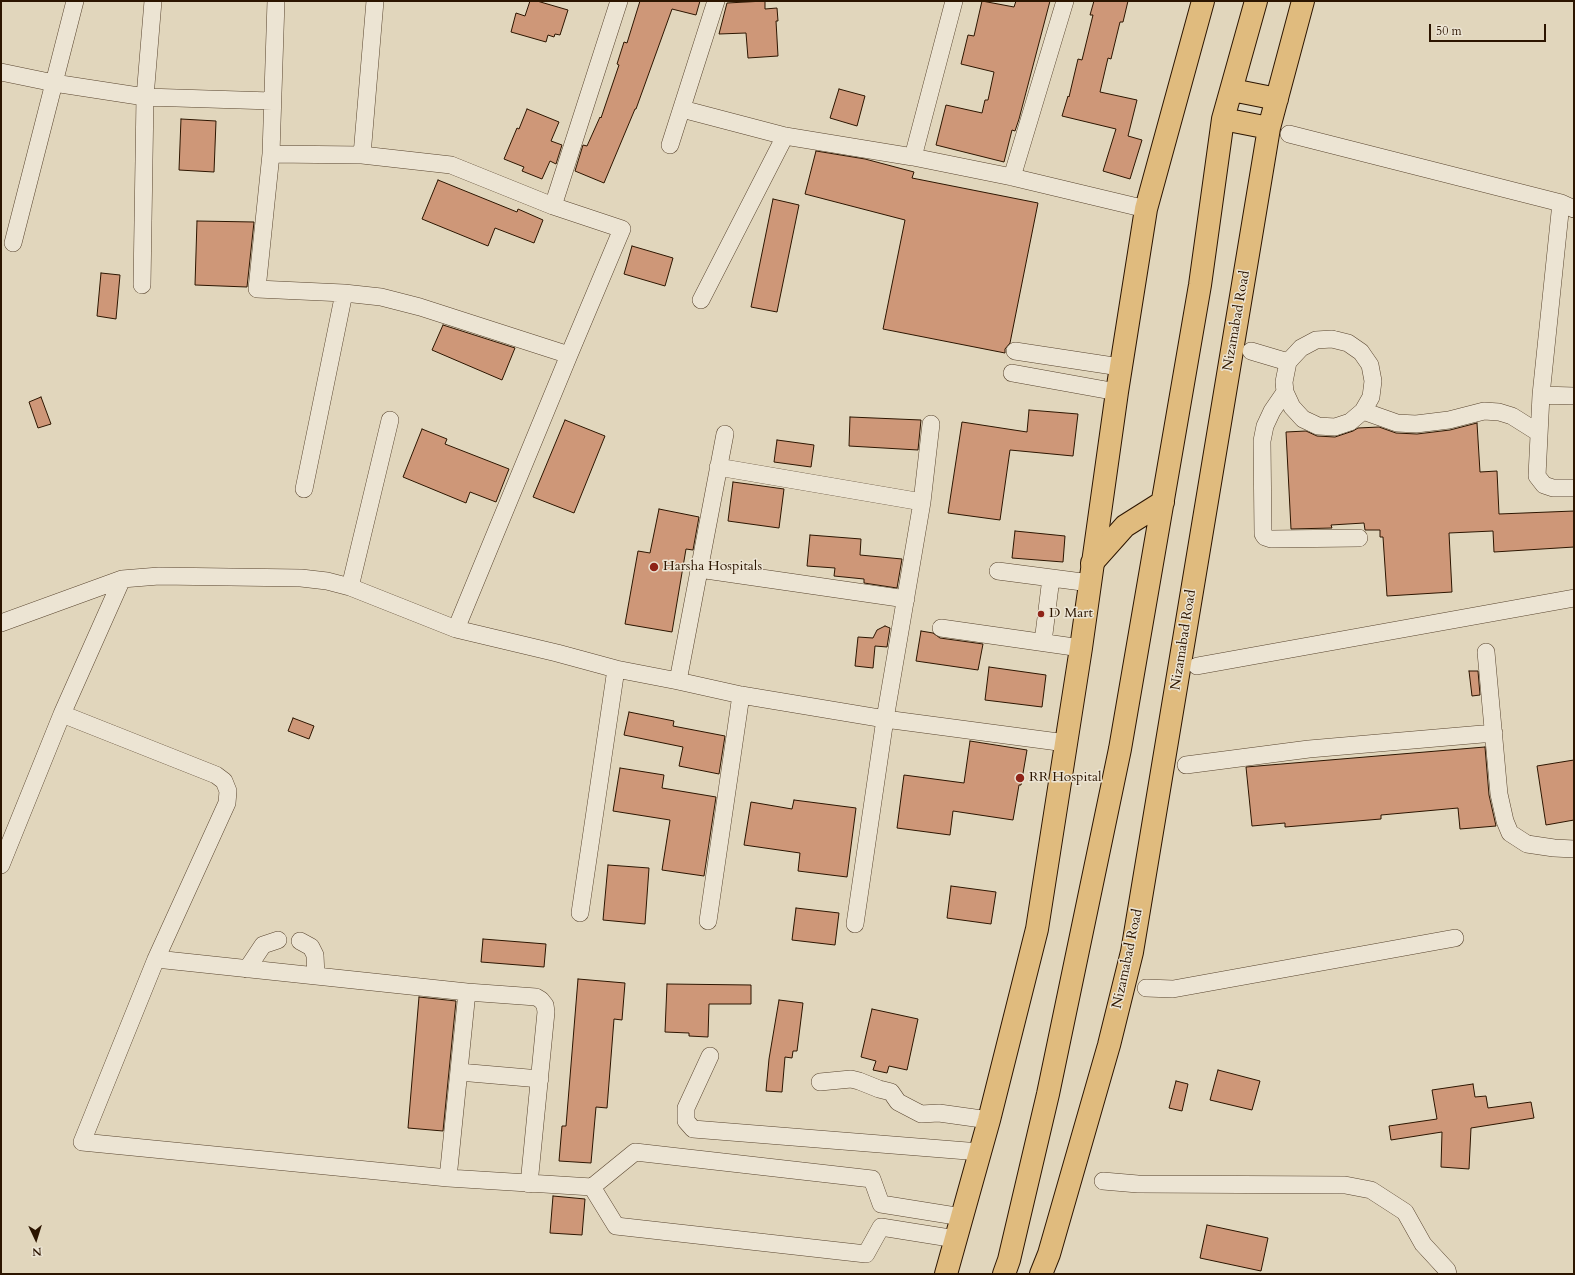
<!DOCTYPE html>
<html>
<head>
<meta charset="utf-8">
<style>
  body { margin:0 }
  #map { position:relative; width:1575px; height:1275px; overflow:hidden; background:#e1d6bc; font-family:Cardo,serif }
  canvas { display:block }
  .frame { position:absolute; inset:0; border:2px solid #2c1500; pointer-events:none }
  .north { position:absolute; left:16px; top:1219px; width:40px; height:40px; -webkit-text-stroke:3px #ece4d3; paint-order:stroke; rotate:176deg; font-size:11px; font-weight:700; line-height:16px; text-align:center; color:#2c1500 }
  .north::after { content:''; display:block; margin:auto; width:14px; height:18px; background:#2c1500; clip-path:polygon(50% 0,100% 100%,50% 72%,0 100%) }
  .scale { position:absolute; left:1429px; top:24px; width:117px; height:18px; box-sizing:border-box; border:2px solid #2c1500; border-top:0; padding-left:5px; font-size:12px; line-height:14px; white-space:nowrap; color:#2c1500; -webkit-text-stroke:3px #ece4d3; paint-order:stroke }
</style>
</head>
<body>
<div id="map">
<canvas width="1575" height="1275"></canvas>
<div class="frame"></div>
<div class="north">N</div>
<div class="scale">50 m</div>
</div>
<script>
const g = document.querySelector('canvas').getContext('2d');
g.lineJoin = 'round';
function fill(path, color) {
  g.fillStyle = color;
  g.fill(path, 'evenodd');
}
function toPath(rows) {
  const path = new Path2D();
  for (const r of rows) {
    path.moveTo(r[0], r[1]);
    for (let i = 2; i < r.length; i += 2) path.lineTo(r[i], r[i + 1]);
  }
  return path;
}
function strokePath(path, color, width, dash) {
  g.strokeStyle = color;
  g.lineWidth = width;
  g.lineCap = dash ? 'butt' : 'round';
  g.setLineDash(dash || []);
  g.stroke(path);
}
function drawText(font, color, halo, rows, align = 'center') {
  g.font = font + ' Cardo,serif';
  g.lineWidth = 3;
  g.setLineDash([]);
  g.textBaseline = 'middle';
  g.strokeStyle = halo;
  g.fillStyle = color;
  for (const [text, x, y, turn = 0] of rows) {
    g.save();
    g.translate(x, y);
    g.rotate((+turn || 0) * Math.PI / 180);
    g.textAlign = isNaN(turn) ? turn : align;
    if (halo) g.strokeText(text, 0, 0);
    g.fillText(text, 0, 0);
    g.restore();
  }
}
const building = toPath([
  [530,1,537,1,568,10,560,35,555,34,554,37,548,35,546,42,511,32,516,13,525,16,530,1],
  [640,1,700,1,696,15,672,9,636,109,635,109,604,183,575,171,583,145,587,146,600,117,601,118,619,65,617,64,624,42,627,43,640,1],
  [765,1,765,9,777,8,778,21,776,21,778,56,748,58,746,33,719,34,727,3,765,1],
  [982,1,1014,7,1016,1,1050,1,1019,119,1015,131,1012,130,1004,162,936,145,946,105,982,113,985,100,988,100,994,72,961,64,968,35,974,36,982,1],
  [1094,1,1128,1,1123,22,1120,22,1111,59,1108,58,1100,92,1137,100,1128,136,1142,140,1130,179,1103,171,1116,129,1062,116,1068,96,1069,97,1078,59,1082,60,1093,15,1090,15,1094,1],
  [839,89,865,96,857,126,830,118,839,89],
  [527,109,559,122,551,141,562,145,556,164,550,161,542,179,522,171,524,167,504,159,517,128,519,129,527,109],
  [181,119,216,121,214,172,179,170,181,119],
  [816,151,865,159,914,172,912,178,1038,203,1010,343,1005,349,1005,353,883,329,905,220,805,194,816,151],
  [438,180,517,212,518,209,543,220,534,243,495,228,488,246,422,219,438,180],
  [773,199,799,205,777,312,751,307,773,199],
  [197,221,254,222,247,287,195,285,197,221],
  [632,246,673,258,665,286,624,274,632,246],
  [101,273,120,275,116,319,97,316,101,273],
  [443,325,515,348,502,380,432,350,443,325],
  [41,397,51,424,38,428,29,402,41,397],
  [1029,410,1078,414,1073,456,1010,450,1000,520,948,513,962,422,1027,432,1029,410],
  [850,417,921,420,918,450,849,446,850,417],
  [565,420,605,436,574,513,533,497,565,420],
  [1477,423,1480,472,1497,471,1499,514,1574,511,1574,547,1494,552,1493,531,1449,533,1452,592,1387,596,1383,537,1380,537,1380,530,1365,530,1364,523,1331,525,1332,528,1291,529,1286,432,1306,431,1317,436,1335,437,1353,431,1358,428,1379,427,1396,433,1417,434,1450,430,1477,423],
  [422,429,447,439,445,444,509,469,496,502,470,492,466,503,403,477,422,429],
  [777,440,814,445,811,467,774,462,777,440],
  [733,482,784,489,779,528,728,521,733,482],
  [659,509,699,517,693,550,686,549,672,632,625,624,638,551,650,553,659,509],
  [1015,531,1065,536,1063,562,1012,558,1015,531],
  [810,535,861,539,860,555,902,559,897,588,864,583,864,579,834,576,835,568,807,566,810,535],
  [885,626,890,628,887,647,875,646,873,668,855,666,858,637,873,638,877,630,885,626],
  [921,631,933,633,940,638,983,644,978,670,916,661,921,631],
  [989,667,1046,675,1042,707,985,700,989,667],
  [1469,671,1478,671,1480,695,1472,696,1469,671],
  [629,712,674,721,673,726,725,736,719,774,679,766,683,747,624,735,629,712],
  [293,718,314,726,309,739,288,731,293,718],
  [970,741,1027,750,1021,785,1019,785,1013,820,953,811,950,835,897,828,904,775,964,783,970,741],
  [1485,747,1489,795,1496,826,1460,829,1458,808,1381,815,1381,819,1285,827,1285,823,1252,826,1246,767,1485,747],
  [1574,760,1574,820,1546,825,1537,766,1574,760],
  [620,768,664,775,662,788,716,797,704,876,662,870,670,820,613,811,620,768],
  [794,800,856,808,847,877,798,871,800,853,744,845,751,802,792,809,794,800],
  [608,865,649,868,645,924,603,920,608,865],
  [951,886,996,892,991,924,947,918,951,886],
  [796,908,839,913,835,945,792,940,796,908],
  [483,939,546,944,544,967,481,962,483,939],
  [578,979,625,983,622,1020,614,1019,607,1108,596,1107,591,1163,559,1161,562,1126,566,1126,578,979],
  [667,984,751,985,751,1004,709,1004,708,1037,689,1036,689,1033,665,1032,667,984],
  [419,997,456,1001,443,1131,408,1128,419,997],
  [779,1000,803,1003,797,1051,793,1051,792,1058,785,1057,782,1092,766,1091,769,1059,779,1000],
  [872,1009,918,1019,907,1070,889,1066,887,1073,873,1070,876,1061,861,1057,872,1009],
  [1218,1070,1260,1081,1252,1110,1210,1100,1218,1070],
  [1176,1081,1188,1084,1182,1111,1169,1108,1176,1081],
  [1473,1084,1475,1097,1486,1096,1488,1108,1531,1102,1534,1118,1471,1128,1469,1169,1441,1167,1442,1132,1391,1140,1389,1126,1437,1119,1432,1090,1473,1084],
  [553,1196,585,1199,582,1235,550,1233,553,1196],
  [1207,1225,1268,1238,1261,1271,1200,1258,1207,1225]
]);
fill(building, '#ce9778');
strokePath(building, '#2c1500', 1);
const minor = toPath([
  [1,72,54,83,145,97,272,101],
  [682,109,785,136,913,157,1012,177,1146,209],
  [1289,134,1561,203,1574,209],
  [670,145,716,1],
  [271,154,362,155,451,165,553,206,622,229,569,355,420,307,381,297,344,293,257,289,271,154],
  [271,154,276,1],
  [362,155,375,1],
  [913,157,954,1],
  [1012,177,1065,1],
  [1561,203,1541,395,1537,476,1544,485,1553,488,1574,488],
  [553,206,619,1],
  [13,243,75,1],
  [142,285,145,97,153,1],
  [701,300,785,136],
  [1332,339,1348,343,1361,352,1370,365,1373,381,1371,397,1363,411,1350,422,1335,427,1318,426,1303,419,1292,407,1285,392,1284,382,1288,362,1301,348,1316,340,1332,339],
  [1015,351,1120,367],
  [1251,351,1288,362],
  [1012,373,1117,392],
  [1285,392,1272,411,1265,426,1262,441,1263,534,1265,537,1271,539,1359,538],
  [1541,395,1574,396],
  [1363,411,1397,423,1416,424,1449,420,1484,411,1499,412,1512,416,1539,433],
  [390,420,350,587,456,629,557,653,616,669,678,681,741,695,885,719,1066,743],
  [718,467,922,502],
  [304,489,344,293],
  [699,569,906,599],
  [998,571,1090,583],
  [1,623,122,579,159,576,301,578,327,581,350,587],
  [941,628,1081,648],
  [456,629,569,355],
  [1043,642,1051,578],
  [1486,652,1499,794,1505,821,1510,833,1527,844,1554,848,1574,849],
  [1197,666,1574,598],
  [678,681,725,434],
  [62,714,216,775,224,781,228,791,227,803,156,959,82,1142,448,1178,592,1187,635,1152,872,1179,881,1204,962,1217],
  [1186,765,1309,749,1494,733],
  [1,865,62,714,122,579],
  [580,913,616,669],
  [708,921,741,695],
  [855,924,885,719,922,502,931,424],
  [300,941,311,947,315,955,316,976],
  [156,959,467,992,536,997,541,1000,545,1005,546,1012,529,1184],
  [247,969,263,945,278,940],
  [1146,988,1173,989,1455,938],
  [710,1056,686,1108,686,1121,693,1129,980,1152],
  [459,1072,540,1079],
  [820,1082,851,1079,859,1081,879,1089,891,1092,898,1102,921,1114,939,1113,989,1120],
  [448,1178,467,992],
  [1103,1181,1138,1184,1345,1185,1371,1190,1405,1212,1423,1244,1447,1270,1448,1274],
  [592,1187,616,1226,866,1254,881,1227,956,1239]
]);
const major = toPath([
  [946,1274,989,1120,1037,929,1081,648,1117,392,1146,209,1203,1]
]);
const highway = toPath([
  [1232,90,1277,99],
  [1223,119,1269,128],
  [1092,563,1125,526,1163,502],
  [1004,1274,1009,1260,1048,1094,1120,749,1200,285,1223,119,1256,1],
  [1041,1274,1049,1254,1109,1045,1132,952,1269,128,1303,1]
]);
strokePath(minor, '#59452f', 18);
strokePath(major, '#2c1500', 24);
strokePath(highway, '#2c1500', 24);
strokePath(minor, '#ece4d3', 17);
strokePath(major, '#e0bb7e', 22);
strokePath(highway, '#e0bb7e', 22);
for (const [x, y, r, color] of [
  [654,567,5,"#8f2418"],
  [1041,614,4,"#8f2418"],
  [1020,778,5,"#8f2418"]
]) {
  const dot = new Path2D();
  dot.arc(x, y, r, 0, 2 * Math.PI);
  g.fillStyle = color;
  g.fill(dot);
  strokePath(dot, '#ece4d3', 1.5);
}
drawText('14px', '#2c1500', '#ece4d3', [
  ["Nizamabad Road",1237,321,-80],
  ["Nizamabad Road",1184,640,-81],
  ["Nizamabad Road",1128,959,-78]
]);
drawText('14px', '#2c1500', '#ece4d3', [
  ["Harsha Hospitals",663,567],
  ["D Mart",1049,614],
  ["RR Hospital",1029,778]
], 'left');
</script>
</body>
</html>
